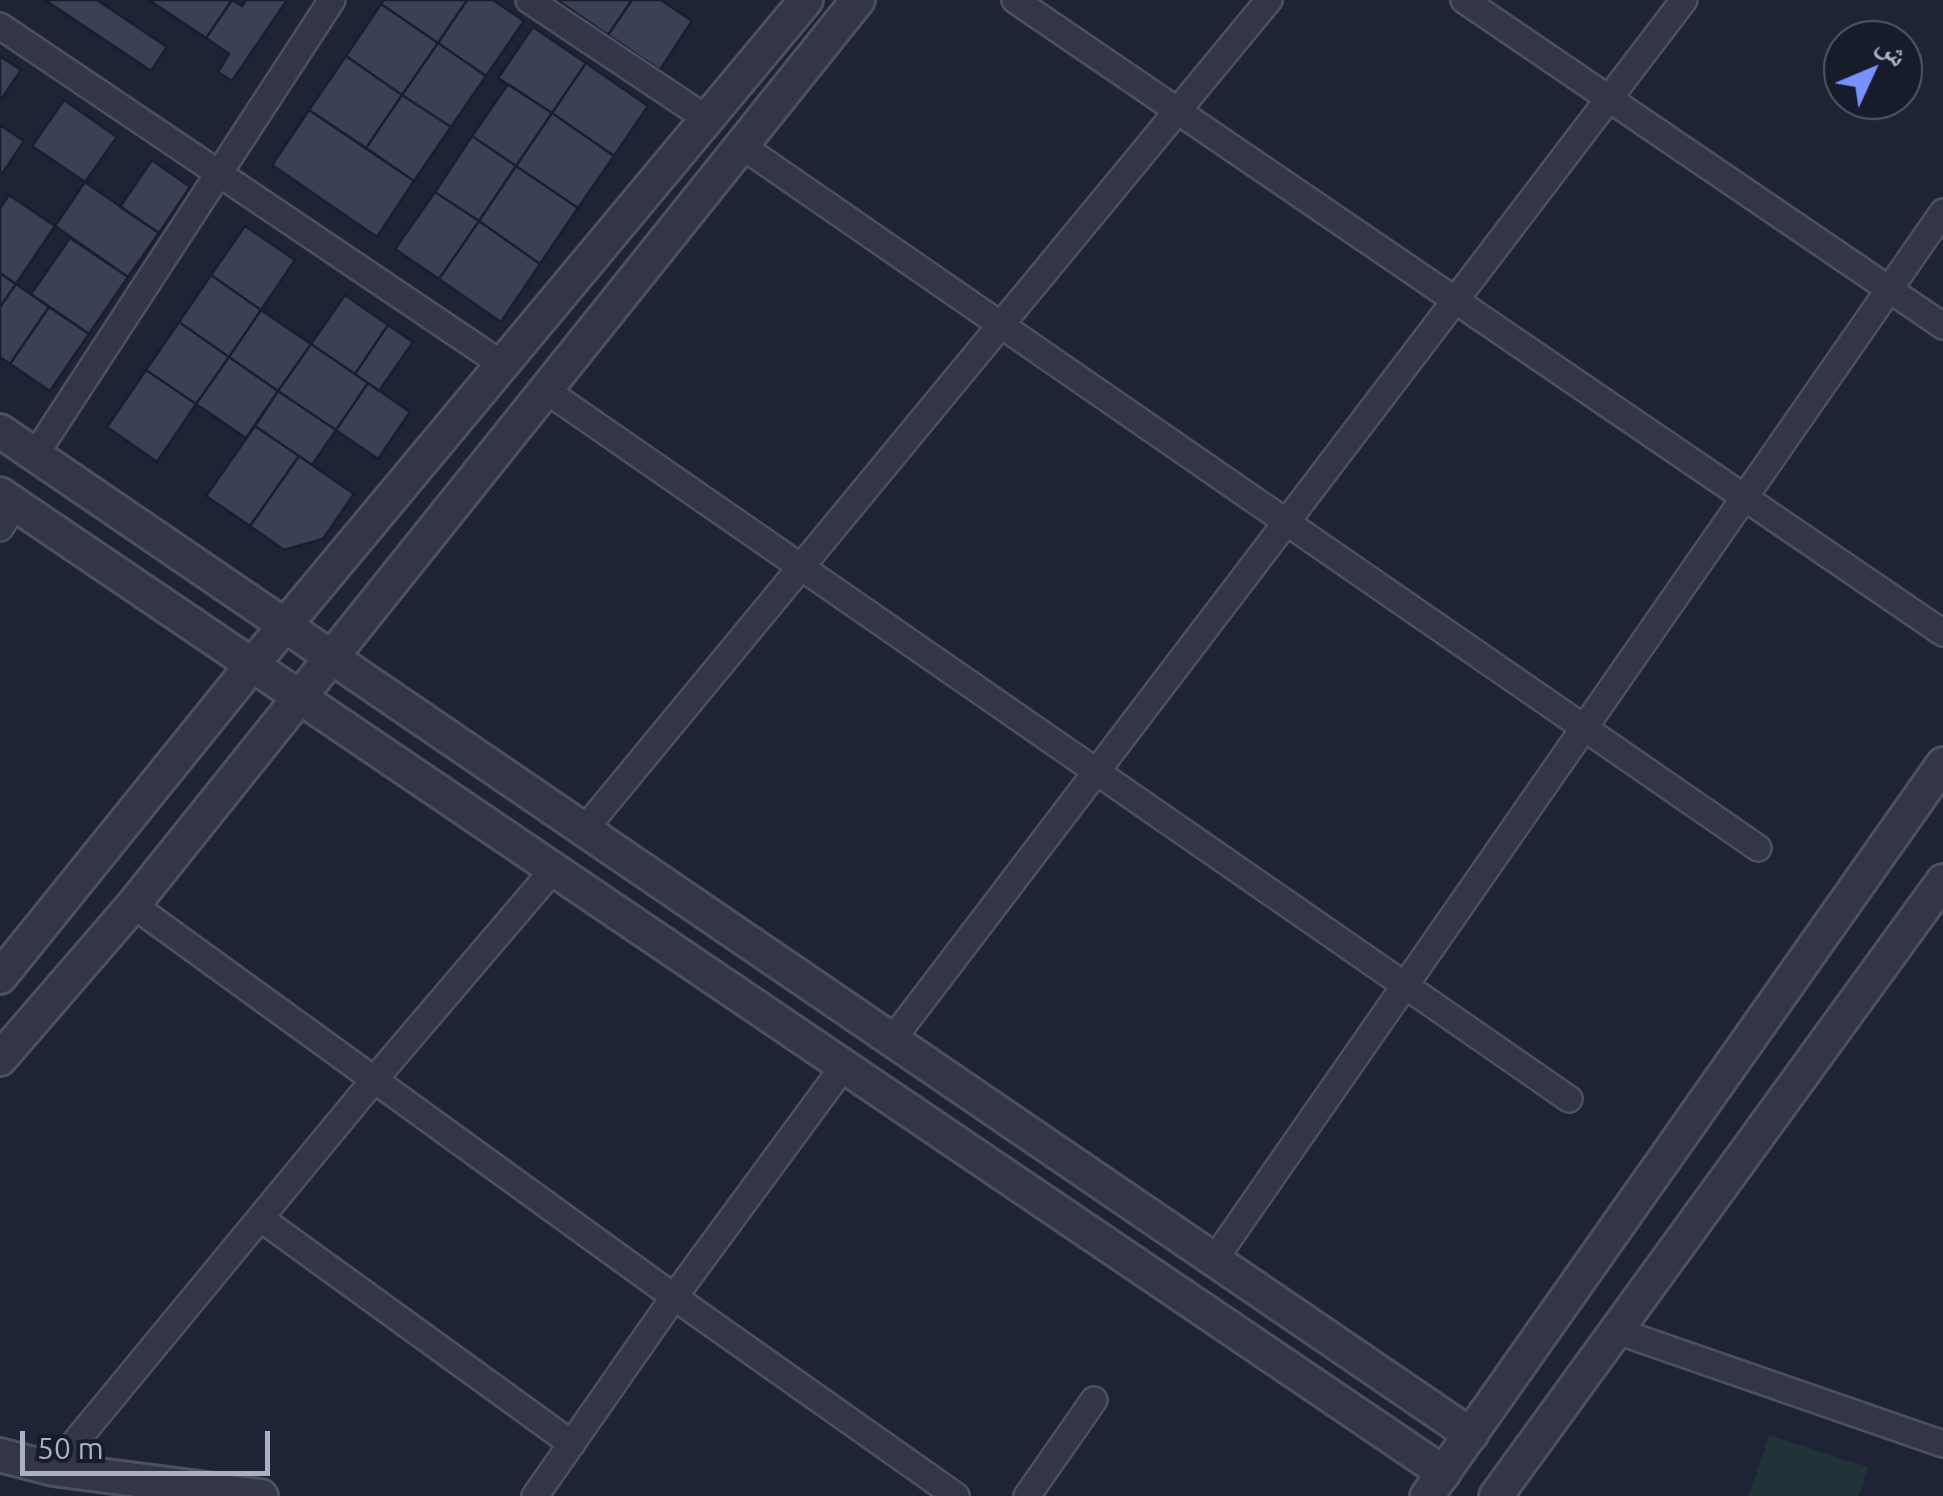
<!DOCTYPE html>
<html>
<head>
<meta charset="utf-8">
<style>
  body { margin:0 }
  #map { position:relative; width:1943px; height:1496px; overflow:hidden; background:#1e2436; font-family:Ubuntu,"Noto Naskh Arabic",sans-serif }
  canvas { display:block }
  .north { position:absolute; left:1823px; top:20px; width:100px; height:100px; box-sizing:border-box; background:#171c2b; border:2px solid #525768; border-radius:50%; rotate:46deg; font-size:28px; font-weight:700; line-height:40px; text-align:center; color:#abb0c4 }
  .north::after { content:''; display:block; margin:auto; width:35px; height:45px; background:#7891fc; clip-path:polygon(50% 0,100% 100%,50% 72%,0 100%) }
  .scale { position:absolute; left:20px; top:1431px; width:250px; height:45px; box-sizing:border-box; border:5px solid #abb0c4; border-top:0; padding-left:12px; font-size:30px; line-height:35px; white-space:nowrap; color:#abb0c4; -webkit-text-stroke:8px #171c2b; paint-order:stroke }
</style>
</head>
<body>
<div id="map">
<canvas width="1943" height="1496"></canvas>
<div class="north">ش</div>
<div class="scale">50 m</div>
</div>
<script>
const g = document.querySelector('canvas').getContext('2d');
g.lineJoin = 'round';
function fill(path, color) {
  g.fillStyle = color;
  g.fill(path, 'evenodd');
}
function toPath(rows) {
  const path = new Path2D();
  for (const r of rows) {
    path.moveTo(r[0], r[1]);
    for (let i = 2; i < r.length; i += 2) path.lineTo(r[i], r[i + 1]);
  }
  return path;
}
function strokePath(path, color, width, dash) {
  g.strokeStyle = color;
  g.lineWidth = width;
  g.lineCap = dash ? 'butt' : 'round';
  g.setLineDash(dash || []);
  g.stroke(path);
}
fill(toPath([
  [1769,1435,1868,1467,1859,1496,1749,1496]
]), '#213239');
const building = toPath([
  [45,0,97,0,167,47,151,71,45,0],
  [149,0,232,0,206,38,149,0],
  [232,0,242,6,246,0,287,0,232,81,218,72,229,54,206,38,232,0],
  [384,0,467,0,438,43,381,4,384,0],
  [467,0,493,0,524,21,486,76,438,43,467,0],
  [557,0,632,0,608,35,557,0],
  [632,0,661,0,692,21,660,70,608,35,632,0],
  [381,4,438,43,402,95,346,56,381,4],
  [533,27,586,63,552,113,498,78,533,27],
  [438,43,486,76,451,127,402,95,438,43],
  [0,56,21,70,0,101,0,56],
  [346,56,402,95,366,148,309,110,346,56],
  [586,63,648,106,614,156,552,113,586,63],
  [508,84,552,113,516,166,472,136,508,84],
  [402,95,451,127,414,181,366,148,402,95],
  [64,100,117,137,85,182,32,146,64,100],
  [309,110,414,181,377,237,272,165,309,110],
  [552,113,614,156,578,208,516,166,552,113],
  [0,125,24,141,0,177,0,125],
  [472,136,516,166,479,221,435,192,472,136],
  [152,160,190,187,159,233,120,207,152,160],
  [516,166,578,208,540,264,479,221,516,166],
  [85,182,159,233,128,277,55,226,85,182],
  [435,192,479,221,439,279,395,249,435,192],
  [9,195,55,226,16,284,0,273,0,208,9,195],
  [479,221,540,264,501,322,439,279,479,221],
  [245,226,295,260,261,310,211,275,245,226],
  [70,238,128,277,89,334,31,294,70,238],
  [0,273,16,284,0,307,0,273],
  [211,275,261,310,229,357,179,322,211,275],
  [16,284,49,307,10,364,0,357,0,307,16,284],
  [345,295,388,325,355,374,311,344,345,295],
  [49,307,89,334,50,391,10,364,49,307],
  [261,310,311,344,278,391,229,357,261,310],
  [179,322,229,357,196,404,146,370,179,322],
  [388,325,413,342,379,391,355,374,388,325],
  [311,344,368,383,336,430,278,391,311,344],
  [229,357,278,391,246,438,196,404,229,357],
  [146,370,196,404,157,462,107,427,146,370],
  [368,383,410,412,378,459,336,430,368,383],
  [278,391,336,430,312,465,255,426,278,391],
  [255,426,299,456,250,526,206,496,255,426],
  [299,456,354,494,323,539,284,550,250,526,299,456]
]);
fill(building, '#3a4157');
strokePath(building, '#191e2d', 2.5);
const minor = toPath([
  [529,0,707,119],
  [1015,0,1943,633],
  [1464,0,1943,326],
  [0,26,503,365],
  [739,144,1758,848],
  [544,389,1569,1099],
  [35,455,332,0],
  [0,528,15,504],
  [584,830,1269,0],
  [133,905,674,1297,956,1496],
  [892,1040,1684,0],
  [260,1218,572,1444],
  [1214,1260,1943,212],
  [1617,1331,1943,1444],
  [53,1469,374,1080,553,870],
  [535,1496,674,1297,844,1066],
  [1027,1496,1094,1400]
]);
const tertiary = toPath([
  [0,431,1471,1435],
  [0,494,1444,1473],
  [0,977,252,665,806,0],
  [0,1059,133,905,858,0],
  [0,1455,53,1469,261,1496],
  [1427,1496,1943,764],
  [1496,1496,1943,881]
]);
strokePath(minor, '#4c5162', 30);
strokePath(tertiary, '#4c5162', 38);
strokePath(minor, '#323647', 25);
strokePath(tertiary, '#323647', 32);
</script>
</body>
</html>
